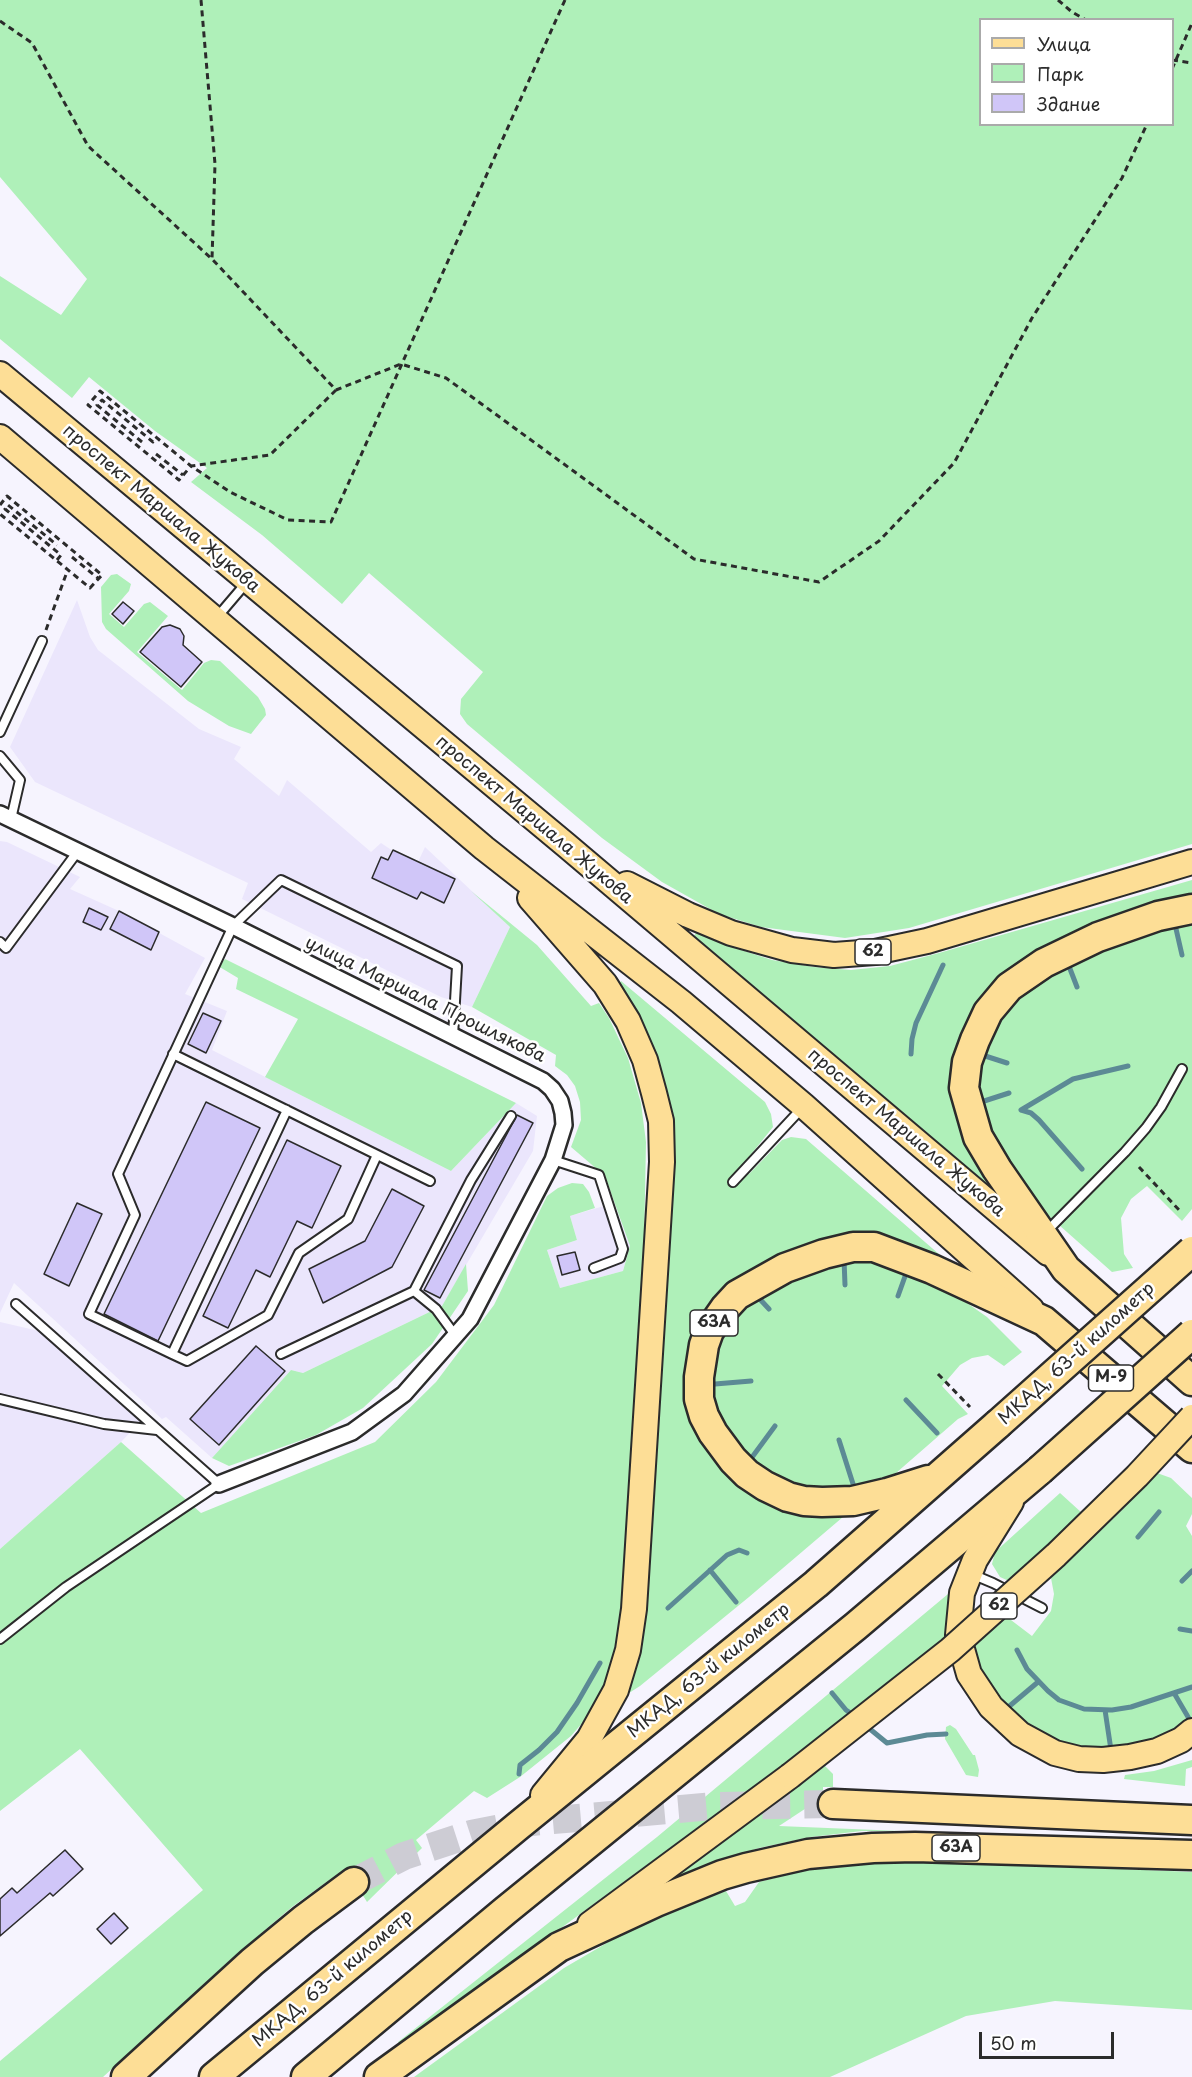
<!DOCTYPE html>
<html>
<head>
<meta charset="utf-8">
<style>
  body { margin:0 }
  #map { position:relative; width:1192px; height:2077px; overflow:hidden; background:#f6f4fe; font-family:"Playpen Sans",sans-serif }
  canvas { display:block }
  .legend { position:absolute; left:979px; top:18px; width:195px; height:108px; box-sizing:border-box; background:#fff; border:2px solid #aaa; margin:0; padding:8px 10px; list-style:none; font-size:18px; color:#2b2b2b }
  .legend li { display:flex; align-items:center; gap:12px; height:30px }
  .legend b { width:30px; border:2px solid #aaa }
  .scale { position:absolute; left:979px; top:2032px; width:135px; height:27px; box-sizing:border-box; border:3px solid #2b2b2b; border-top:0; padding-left:8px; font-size:18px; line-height:21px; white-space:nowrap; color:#2b2b2b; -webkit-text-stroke:4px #fff; paint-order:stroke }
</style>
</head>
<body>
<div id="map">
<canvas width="1192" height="2077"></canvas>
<ul class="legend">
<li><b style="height:8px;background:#fdde96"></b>Улица</li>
<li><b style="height:16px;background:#aff0b9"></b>Парк</li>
<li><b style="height:16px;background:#d0c6f8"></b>Здание</li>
</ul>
<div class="scale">50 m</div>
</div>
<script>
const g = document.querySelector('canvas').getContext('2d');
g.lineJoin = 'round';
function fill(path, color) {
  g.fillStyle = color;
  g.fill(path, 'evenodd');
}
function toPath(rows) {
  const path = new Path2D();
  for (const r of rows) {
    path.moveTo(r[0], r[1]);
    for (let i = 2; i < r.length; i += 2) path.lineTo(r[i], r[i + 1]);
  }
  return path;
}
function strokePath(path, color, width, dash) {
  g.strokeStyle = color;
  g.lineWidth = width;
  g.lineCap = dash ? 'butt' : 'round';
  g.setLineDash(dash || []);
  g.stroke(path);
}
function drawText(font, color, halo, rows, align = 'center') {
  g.font = font + ' "Playpen Sans",sans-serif';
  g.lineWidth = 5;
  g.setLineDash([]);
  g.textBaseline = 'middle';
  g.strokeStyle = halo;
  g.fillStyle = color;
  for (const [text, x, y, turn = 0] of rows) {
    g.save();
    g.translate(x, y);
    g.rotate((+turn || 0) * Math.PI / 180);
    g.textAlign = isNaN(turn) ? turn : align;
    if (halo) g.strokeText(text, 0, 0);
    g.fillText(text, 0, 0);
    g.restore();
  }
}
fill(toPath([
  [77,600,90,637,98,650,199,729,241,747,234,759,279,796,287,780,371,852,381,843,393,851,418,862,425,847,510,927,472,1007,441,997,242,899,248,883,35,782,10,747],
  [0,841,7,842,80,877,70,889,119,911,205,958,185,994,227,1011,212,1050,451,1171,516,1103,537,1116,533,1151,442,1306,303,1373,291,1370,212,1458,166,1417,162,1419,14,1283,0,1313],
  [614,1203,630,1246,623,1271,560,1288,547,1250,577,1240,570,1216],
  [0,1322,39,1331,141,1421,121,1442,0,1549]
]), '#ebe6fc');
fill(toPath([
  [0,0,1192,0,1192,844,909,928,845,938,761,927,719,914,662,882,602,838,467,724,460,714,461,699,483,672,369,573,342,604,262,535,191,482,207,468,155,431,89,377,72,398,0,339,0,276,61,315,87,279,0,177],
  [980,20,1172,20,1172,124,980,124],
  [117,574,131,584,129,591,109,614,124,627,144,604,150,602,168,616,137,652,182,690,204,663,211,660,220,661,258,697,265,709,266,715,251,734,229,726,188,701,106,629,102,622,101,587,111,575],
  [1192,880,1192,901,1094,930,962,1045,996,1191,993,1193,694,936,698,930,732,947,772,960,814,967,851,970,890,966,939,953],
  [471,891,537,945,591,1006,599,1003,609,1018,628,1058,641,1103,646,1142,643,1299,624,1600,619,1642,609,1676,584,1721,571,1736,520,1777,487,1798,474,1791,416,1840,422,1848,367,1902,346,1868,292,1907,231,1959,103,2077,0,2077,0,2061,203,1890,80,1749,0,1811,0,1549,121,1442,201,1513,375,1442,436,1382,494,1305,547,1196,558,1188,572,1183,583,1184,589,1192,595,1208,570,1216,577,1240,547,1250,560,1288,623,1271,630,1246,605,1176,571,1147,581,1120,580,1102,575,1086,567,1075,555,1066,556,1055,472,1007,510,927],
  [1192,917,1192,1209,1182,1221,1147,1186,1131,1199,1121,1218,1124,1254,1133,1268,1112,1272,1032,1201,1008,1172,975,1099,982,1042,1017,991,1102,947],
  [225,959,516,1103,451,1171,265,1077,298,1019,236,989,238,978,218,966],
  [621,981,765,1102,771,1114,773,1127,740,1168,749,1174,782,1140,791,1137,806,1139,940,1255,938,1256,875,1236,706,1312,714,1453,850,1511,749,1597,640,1686,629,1693,640,1645,670,1215,619,984],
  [848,1256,891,1263,957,1296,987,1317,1022,1352,1004,1366,988,1355,972,1358,960,1365,942,1386,968,1414,958,1419,888,1480,813,1493,761,1471,737,1447,723,1423,713,1400,711,1374,718,1343,746,1303,767,1287],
  [466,1264,468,1291,432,1344,363,1408,316,1435,229,1466,212,1458,291,1370,303,1373,442,1306],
  [1157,1473,1171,1478,1192,1498,1192,1514,1186,1526,1192,1536,1192,1721,1166,1738,1086,1753,1023,1728,975,1667,972,1647,1007,1617,1032,1636,1051,1611,1054,1594,1051,1578,1121,1511],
  [1060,1493,1082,1513,1011,1582,1000,1577,992,1564,995,1552],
  [954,1589,952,1631,932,1647,781,1766,401,2046,398,2042,657,1837],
  [950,1725,956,1729,973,1755,975,1755,979,1770,978,1777,966,1775,945,1739,946,1727],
  [1192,1760,1192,1767,1186,1769,1185,1786,1124,1779,1125,1775,1154,1771],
  [825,1766,833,1774,833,1787,823,1787,823,1797,779,1826,925,1832,862,1831,811,1837,759,1848,700,1867,674,1880,671,1875],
  [865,1861,938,1861,1192,1872,1192,2010,1055,2001,966,2016,830,2077,414,2077,564,1968,617,1937,671,1911,726,1891,735,1906,745,1902,759,1882,809,1869]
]), '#aff0b9');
strokePath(toPath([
  [1174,920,1182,955],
  [1067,961,1077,987],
  [911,1054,912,1039,916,1023,943,965],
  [979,1054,1007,1063],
  [978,1103,1009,1093],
  [1021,1110,1073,1079,1128,1066],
  [1021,1110,1031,1113,1039,1120,1082,1169],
  [844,1259,845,1285],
  [756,1295,769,1309],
  [898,1296,908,1268],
  [715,1384,751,1381],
  [906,1400,937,1433],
  [839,1440,854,1487],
  [750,1460,775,1426],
  [1138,1537,1159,1512],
  [710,1570,736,1602],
  [1182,1581,1192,1571],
  [668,1608,727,1555,739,1550,747,1553],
  [1180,1629,1192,1631],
  [1017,1650,1027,1669,1048,1691,1059,1700,1084,1709,1112,1710,1131,1707,1192,1687],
  [832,1693,846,1710,856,1717],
  [1174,1693,1191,1722],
  [1006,1709,1038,1682],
  [1105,1710,1111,1750],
  [865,1725,887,1743,927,1735,946,1734],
  [519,1774,520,1765,539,1750,557,1732,577,1703,600,1663]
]), '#5c8a95', 5);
const building = toPath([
  [123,602,134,611,123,624,112,614,123,602],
  [170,625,180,629,184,636,183,645,202,662,181,687,140,652,162,627,170,625],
  [393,850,455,879,444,903,421,892,417,899,372,878,381,857,388,860,393,850],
  [89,908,108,917,101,930,83,922,89,908],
  [119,911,159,932,151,950,110,929,119,911],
  [203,1013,221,1021,206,1053,188,1044,203,1013],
  [206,1102,260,1128,158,1341,104,1314,206,1102],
  [517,1115,533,1123,440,1298,424,1290,517,1115],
  [287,1140,341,1166,312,1228,297,1221,270,1277,256,1270,228,1328,203,1316,287,1140],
  [392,1189,424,1206,392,1267,323,1303,309,1269,365,1241,392,1189],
  [77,1203,102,1214,69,1286,44,1274,77,1203],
  [575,1252,580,1270,562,1275,557,1256,575,1252],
  [256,1346,285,1371,219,1445,190,1419,256,1346],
  [65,1850,83,1869,53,1896,50,1893,0,1936,0,1899,12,1888,17,1893,65,1850],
  [114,1913,128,1928,111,1944,97,1929,114,1913]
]);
fill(building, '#d0c6f8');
strokePath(building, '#2b2b2b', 1.5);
strokePath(toPath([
  [354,1882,404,1856,471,1834,532,1822,714,1806,833,1804]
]), '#cdccd4', 28, [28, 14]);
const lane = toPath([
  [218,616,247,582],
  [0,732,42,641],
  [0,756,20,780,11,819],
  [0,942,6,948,78,851],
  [173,1054,430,1181],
  [287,1110,172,1354,89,1314,135,1215,118,1174,233,926,281,880,457,966,453,1036],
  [553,1160,599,1175,623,1249,620,1258,594,1268],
  [733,1182,803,1107],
  [1046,1232,1125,1152,1146,1128,1161,1107,1182,1069],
  [414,1291,471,1180,511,1116],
  [172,1354,187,1361,268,1315,299,1253,348,1219,377,1155],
  [281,1354,414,1291,436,1309,455,1335],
  [0,1399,104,1424,157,1430],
  [974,1575,993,1583,1042,1608],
  [0,1639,66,1587,219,1484,16,1304]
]);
const street = toPath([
  [0,814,233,926,543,1081,552,1089,560,1101,563,1113,564,1125,553,1160,470,1319,404,1394,352,1432,219,1484]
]);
const primary = toPath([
  [0,374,566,845,1048,1253],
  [0,437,484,848,681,1002,804,1106,1031,1309],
  [627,884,688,915,731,933,792,950,834,955,875,952,927,941,1192,862],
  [530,898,605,984,628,1021,645,1060,654,1093,661,1121,662,1162,634,1609,628,1650,616,1690,589,1739,543,1795],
  [1011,1502,975,1560,962,1593,958,1635,969,1674,991,1707,1020,1734,1055,1753,1079,1759,1103,1760,1130,1757,1157,1751,1181,1740,1192,1731],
  [590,1924,790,1776]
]);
const highway = toPath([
  [1192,909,1158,916,1098,937,1044,963,1009,987,988,1012,975,1040,967,1062,964,1088,978,1137,997,1169,1066,1269,1192,1381],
  [928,1480,887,1493,853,1501,822,1502,804,1501,788,1497,765,1486,747,1474,733,1460,713,1433,704,1416,699,1399,699,1377,704,1345,709,1331,725,1308,737,1295,785,1268,824,1254,853,1247,874,1247,932,1269,1044,1321,1192,1448],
  [833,1804,1192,1820],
  [126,2077,252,1962,303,1920,354,1882],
  [214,2077,518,1826,816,1584,998,1424],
  [306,2077,505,1911,856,1626,1040,1470],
  [379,2077,559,1947,656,1902,722,1875,746,1868,808,1854,873,1848,915,1847,1192,1855]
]);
strokePath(lane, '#2b2b2b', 12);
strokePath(street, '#2b2b2b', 20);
strokePath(primary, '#2b2b2b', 28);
strokePath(highway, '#2b2b2b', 33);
strokePath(toPath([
  [201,0,215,164,212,259],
  [1058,0,1072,12,1086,20],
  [0,21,32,43,88,146,212,259,336,390,401,364,446,378,694,559,819,582,879,541,954,463,1032,318,1122,178,1147,124],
  [1172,60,1192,63],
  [1172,69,1192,23],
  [336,390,270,455,191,466,179,480,88,405,100,391,191,466,230,492,288,520,331,522,565,0],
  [142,442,97,405,102,400,153,442,157,438],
  [156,454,183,475],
  [0,505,7,496,102,575,90,588,0,514],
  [72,557,99,579],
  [57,560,61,555,5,509,8,505,57,545],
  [46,630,68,569],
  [1139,1167,1180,1211],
  [938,1374,970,1407]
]), '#2b2b2b', 3, [6, 4.5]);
strokePath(lane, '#fff', 8);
strokePath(street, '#fff', 15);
strokePath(primary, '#fdde96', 24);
strokePath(highway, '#fdde96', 28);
const primaryBridge = toPath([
  [790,1776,950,1650,1056,1555,1137,1476,1192,1417]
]);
const highwayBridge = toPath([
  [998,1424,1192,1251],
  [1040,1470,1192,1334]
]);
strokePath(primaryBridge, '#2b2b2b', 28, []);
strokePath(highwayBridge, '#2b2b2b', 33, []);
strokePath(primaryBridge, '#fdde96', 24);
strokePath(highwayBridge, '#fdde96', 28);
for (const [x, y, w] of [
  [873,952,36],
  [714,1323,48],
  [1111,1378,45],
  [999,1606,36],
  [956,1848,48]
]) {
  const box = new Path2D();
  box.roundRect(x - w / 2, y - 13, w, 26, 4.5);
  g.fillStyle = '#fff';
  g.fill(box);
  strokePath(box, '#2b2b2b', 1.5);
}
drawText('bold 16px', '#2b2b2b', null, [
  ["62",873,952],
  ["63A",714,1323],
  ["М-9",1111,1378],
  ["62",999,1606],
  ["63A",956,1848]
]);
drawText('18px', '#2b2b2b', '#fff', [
  ["проспект Маршала Жукова",161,509,40],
  ["проспект Маршала Жукова",534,820,40],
  ["улица Маршала Прошлякова",425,1000,26],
  ["проспект Маршала Жукова",906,1133,40],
  ["МКАД, 63-й километр",1077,1354,-42],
  ["МКАД, 63-й километр",709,1671,-39],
  ["МКАД, 63-й километр",333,1979,-40]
]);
</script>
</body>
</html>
